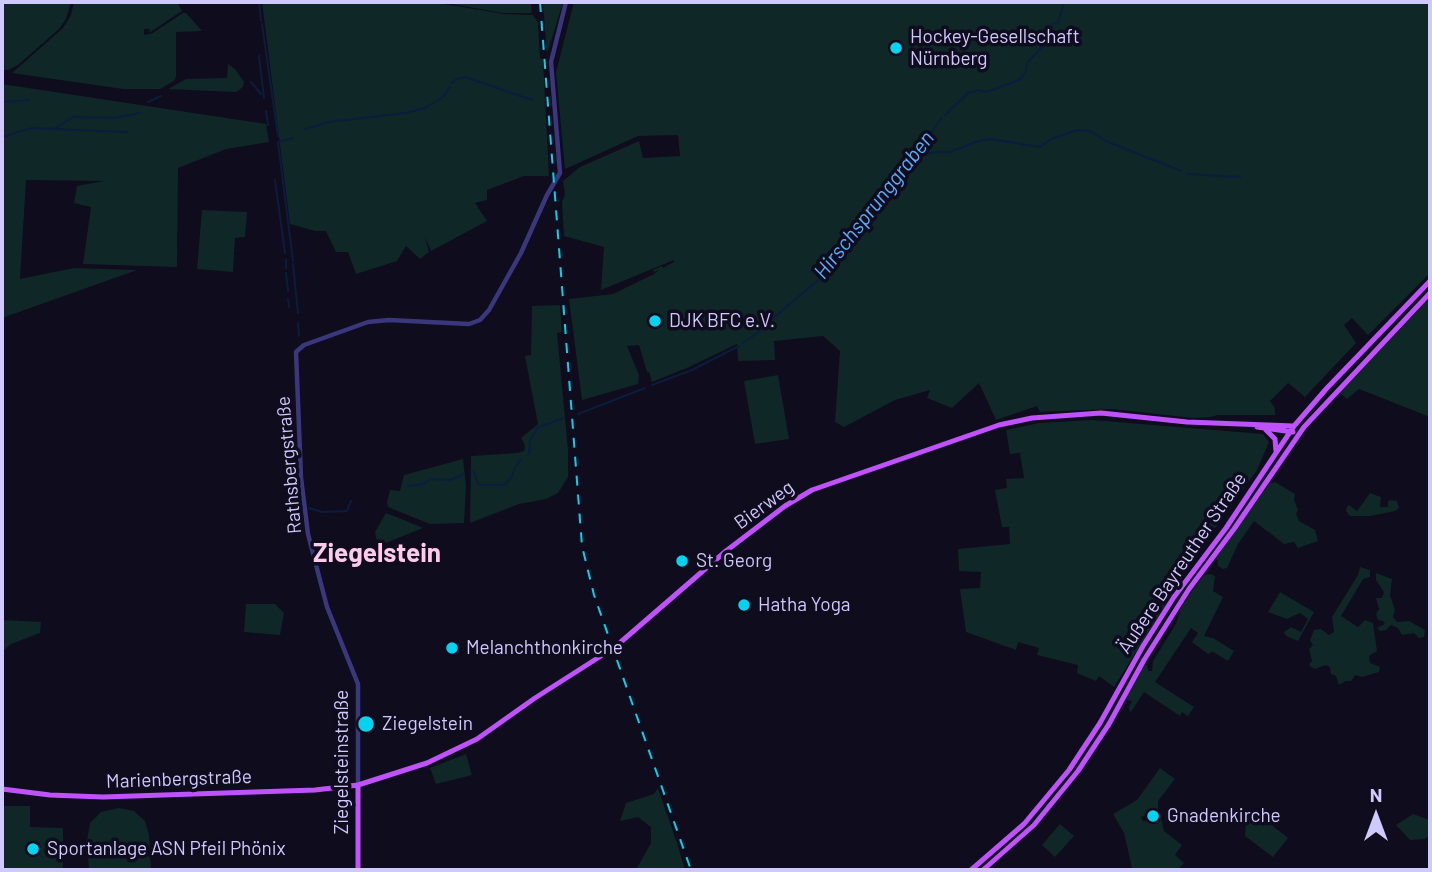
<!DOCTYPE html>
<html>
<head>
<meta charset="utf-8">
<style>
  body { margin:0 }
  #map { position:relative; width:1432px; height:872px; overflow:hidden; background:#0f0c1d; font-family:Barlow,sans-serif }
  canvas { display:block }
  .frame { position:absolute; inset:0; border:4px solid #d0c9fe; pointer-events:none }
  .north { position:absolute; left:1341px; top:781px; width:70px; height:70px; -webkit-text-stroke:5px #0f0c1d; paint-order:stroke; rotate:0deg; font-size:19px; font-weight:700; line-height:28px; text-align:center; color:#d0c9fe }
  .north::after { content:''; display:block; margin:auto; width:24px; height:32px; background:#d0c9fe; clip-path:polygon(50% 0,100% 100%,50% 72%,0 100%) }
</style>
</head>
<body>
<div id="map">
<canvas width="1432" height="872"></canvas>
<div class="frame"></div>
<div class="north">N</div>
</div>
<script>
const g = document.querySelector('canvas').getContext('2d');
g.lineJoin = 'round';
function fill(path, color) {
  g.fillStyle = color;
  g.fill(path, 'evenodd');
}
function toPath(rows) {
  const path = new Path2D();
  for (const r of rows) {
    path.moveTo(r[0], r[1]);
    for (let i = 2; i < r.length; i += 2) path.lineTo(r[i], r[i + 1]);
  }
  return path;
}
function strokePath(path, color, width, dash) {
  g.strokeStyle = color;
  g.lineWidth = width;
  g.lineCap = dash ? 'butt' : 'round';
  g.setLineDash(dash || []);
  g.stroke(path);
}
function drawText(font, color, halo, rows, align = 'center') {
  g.font = font + ' Barlow,sans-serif';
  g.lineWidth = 7;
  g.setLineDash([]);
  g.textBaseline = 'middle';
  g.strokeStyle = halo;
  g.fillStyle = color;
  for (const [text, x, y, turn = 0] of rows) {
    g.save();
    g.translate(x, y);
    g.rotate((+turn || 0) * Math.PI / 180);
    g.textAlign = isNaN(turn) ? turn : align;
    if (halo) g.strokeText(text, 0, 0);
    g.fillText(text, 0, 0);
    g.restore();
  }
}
fill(toPath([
  [2,2,71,2,66,19,59,29,18,65,8,70,2,69],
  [74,2,177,2,182,11,149,33,150,29,144,29,144,35,151,34,183,13,186,13,202,31,176,32,176,77,174,81,160,89,123,89,12,73,63,28,71,15],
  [262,2,432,2,504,14,533,15,538,23,540,58,543,59,549,176,524,176,487,190,487,200,475,203,487,221,431,251,425,237,429,252,420,259,406,246,397,261,356,274,348,252,336,252,326,231,315,231,290,224],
  [440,2,531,2,532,13,503,13],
  [543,2,563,2,547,54],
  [574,2,1430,2,1430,273,1368,335,1352,318,1344,325,1356,343,1305,397,1288,383,1270,401,1275,408,1275,415,1218,415,1210,417,1193,418,1112,409,1040,412,1037,406,996,420,979,383,952,408,927,398,930,390,895,400,844,427,835,422,840,351,823,336,774,341,775,360,738,361,737,344,689,367,652,382,649,372,647,372,639,345,627,346,639,375,638,384,582,400,569,299,613,294,654,274,659,270,654,272,653,270,662,266,663,268,674,262,674,260,601,290,604,247,564,236,562,202,565,194,563,181,580,167,639,141,643,158,680,156,678,135,638,136,565,169,556,72],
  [228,64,235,69,244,82,243,87,236,92,168,89,186,79,227,78],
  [2,84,266,124,269,142,226,149,178,168,177,267,83,264,91,207,74,203,77,186,104,181,26,180,20,279,74,268,137,270,2,318],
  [202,210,247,212,245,237,235,238,233,272,197,269],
  [1430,298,1430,417,1359,389,1347,399,1339,392],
  [560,305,562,332,557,333,568,450,568,477,558,493,546,499,519,504,470,523,471,456,518,453,524,451,525,445,521,438,538,424,525,356,531,355,532,306],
  [778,375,789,439,755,444,744,381],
  [1092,420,1263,434,1269,442,1257,470,1182,574,1183,578,1114,687,1099,676,1096,681,1077,673,1078,665,1037,655,1039,648,1018,642,1016,650,966,632,960,589,980,588,981,572,959,571,958,549,1010,544,1009,527,1002,527,995,490,1007,488,1006,479,1024,478,1020,453,1010,454,1006,430,1039,423],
  [463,459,466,486,464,523,430,524,388,507,387,502,390,490,400,491,404,475],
  [1275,482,1295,494,1294,500,1298,510,1296,514,1299,521,1315,530,1318,541,1298,548,1294,542,1284,544,1254,521,1238,544,1227,568,1223,569,1218,566,1217,556,1269,484],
  [1370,493,1381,497,1380,507,1388,507,1388,501,1391,500,1397,501,1399,508,1395,511,1370,516,1350,516,1346,511,1347,507,1349,505,1357,511],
  [386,513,416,525,423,528,378,546,375,532],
  [1360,567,1370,570,1370,577,1363,579,1341,616,1358,627,1365,620,1373,623,1377,651,1369,656,1370,663,1380,667,1379,672,1362,677,1355,675,1351,681,1345,681,1339,685,1336,676,1331,674,1330,667,1326,665,1315,669,1311,667,1309,664,1312,661,1309,649,1313,645,1310,640,1314,630,1321,629,1329,635,1334,632,1332,617,1358,575],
  [1376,573,1392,579,1390,595,1395,610,1393,617,1397,622,1409,621,1425,630,1424,637,1419,638,1414,633,1402,635,1398,628,1391,625,1386,630,1380,631,1377,628,1385,624,1383,621,1378,620,1376,614,1379,609,1376,598,1382,598,1384,592,1376,580],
  [1211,574,1215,576,1213,591,1223,597,1204,636,1213,638,1234,651,1228,661,1213,652,1208,654,1192,642,1198,633,1191,628,1155,682,1194,707,1188,716,1182,712,1180,716,1144,692,1130,713,1129,707,1132,701,1127,700,1126,697,1144,664,1147,665,1148,671,1152,671,1153,661,1176,624,1181,608,1204,575],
  [1280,592,1314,612,1298,641,1286,636,1284,632,1291,627,1301,632,1308,619,1300,613,1287,619,1268,612],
  [246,604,275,604,284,613,280,635,244,632],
  [2,620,41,622,40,633,11,644,2,652],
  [466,754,472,775,436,784,430,768],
  [1160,768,1175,779,1158,801,1158,810,1141,817,1143,821,1161,819,1164,831,1182,845,1175,855,1184,863,1178,870,1126,870,1132,868,1124,833,1113,814,1137,800],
  [658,788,678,846,685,870,636,870,651,843,651,827,638,817,620,821,626,803,654,794],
  [2,806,30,806,30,827,63,828,63,870,2,870],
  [119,808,134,811,145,821,149,835,151,870,89,870,87,841,90,823,101,812],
  [1413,814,1430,820,1430,836,1424,839,1410,840,1396,825],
  [1259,815,1288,838,1273,857,1245,836,1246,819],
  [1060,824,1074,836,1055,857,1042,845]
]), '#0f2727');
strokePath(toPath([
  [259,2,261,21],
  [262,24,278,136],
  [259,56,264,98],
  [251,82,261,94],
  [452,83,455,80,465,77,532,100],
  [2,102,29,100],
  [148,102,161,96],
  [266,111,268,125],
  [945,115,968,93,978,90,987,92,1019,80,1026,72,1027,63,1048,41,1053,24,1058,23,1064,2],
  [54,129,73,117,115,118,140,113],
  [305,129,329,122,405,113,425,108,443,97,450,87],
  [2,137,32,128,127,132],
  [293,138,278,142,293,261],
  [913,157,936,152,950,152,978,141,991,139,1040,147,1051,139,1077,130,1090,131,1108,142,1181,171],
  [1188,174,1240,177],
  [275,180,285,253],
  [286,260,286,268],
  [293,264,298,313],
  [286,273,288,291],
  [288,299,289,307],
  [772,319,824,275,860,231,901,166,913,157,921,141,929,135,942,118],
  [298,323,299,336],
  [743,343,760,331,763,325],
  [652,385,692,370,739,346],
  [578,414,645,388],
  [529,454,530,441,537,428,563,418],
  [471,472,474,472,477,482,480,485,504,485,512,477,515,467,521,460],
  [408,486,423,484,431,479,450,480,464,474],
  [309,508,322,512,347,511,351,501]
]), '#0b1d3d', 2);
strokePath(toPath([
  [358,785,358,684,327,607,308,534,301,478,296,352,304,345,368,322,389,320,469,324,480,320,489,310,521,253,547,195,560,173,551,62,566,2]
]), '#3b377c', 4.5);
strokePath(toPath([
  [1257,427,1293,432],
  [1266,430,1275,439,1276,451],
  [2,789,50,795,103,797,315,790,358,785,427,763,477,739,535,698,615,647,726,551,785,506,812,490,999,425,1032,418,1101,413,1187,422,1294,426],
  [358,870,358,785],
  [971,870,1024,824,1069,770,1100,723,1143,646,1174,597,1226,528,1294,426,1327,388,1430,281],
  [983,870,1034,825,1078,771,1109,724,1144,660,1189,589,1234,529,1304,427,1430,293]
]), '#c052fd', 5);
strokePath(toPath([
  [540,2,582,546,594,595,691,870]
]), '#03d3f0', 2, [10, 9]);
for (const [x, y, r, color] of [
  [896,48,7,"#03d3f0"],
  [655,321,7,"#03d3f0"],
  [682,561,7,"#03d3f0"],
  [744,605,7,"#03d3f0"],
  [452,648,7,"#03d3f0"],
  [366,724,9,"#03d3f0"],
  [1153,816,7,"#03d3f0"],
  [33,849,7,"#03d3f0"]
]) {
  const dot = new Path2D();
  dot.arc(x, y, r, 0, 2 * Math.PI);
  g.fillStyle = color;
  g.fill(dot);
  strokePath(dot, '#0f0c1d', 2.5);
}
drawText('19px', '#d0c9fe', '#0f0c1d', [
  ["Hockey-Gesellschaft",910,37],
  ["Nürnberg",910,59],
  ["DJK BFC e.V.",669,321],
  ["St. Georg",696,561],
  ["Hatha Yoga",758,605],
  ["Melanchthonkirche",466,648],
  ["Ziegelstein",382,724],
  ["Gnadenkirche",1167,816],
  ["Sportanlage ASN Pfeil Phönix",47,849]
], 'left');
drawText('19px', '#d0c9fe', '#0f0c1d', [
  ["Rathsbergstraße",289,465,-95],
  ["Bierweg",764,505,-36],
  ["Äußere Bayreuther Straße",1182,563,-56],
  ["Ziegelsteinstraße",342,762,-90],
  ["Marienbergstraße",179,779,-2]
]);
drawText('italic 21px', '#58adfd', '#0f0c1d', [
  ["Hirschsprunggraben",874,205,-52]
]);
drawText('bold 26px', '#fecbea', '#0f0c1d', [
  ["Ziegelstein",377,553]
]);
</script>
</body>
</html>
